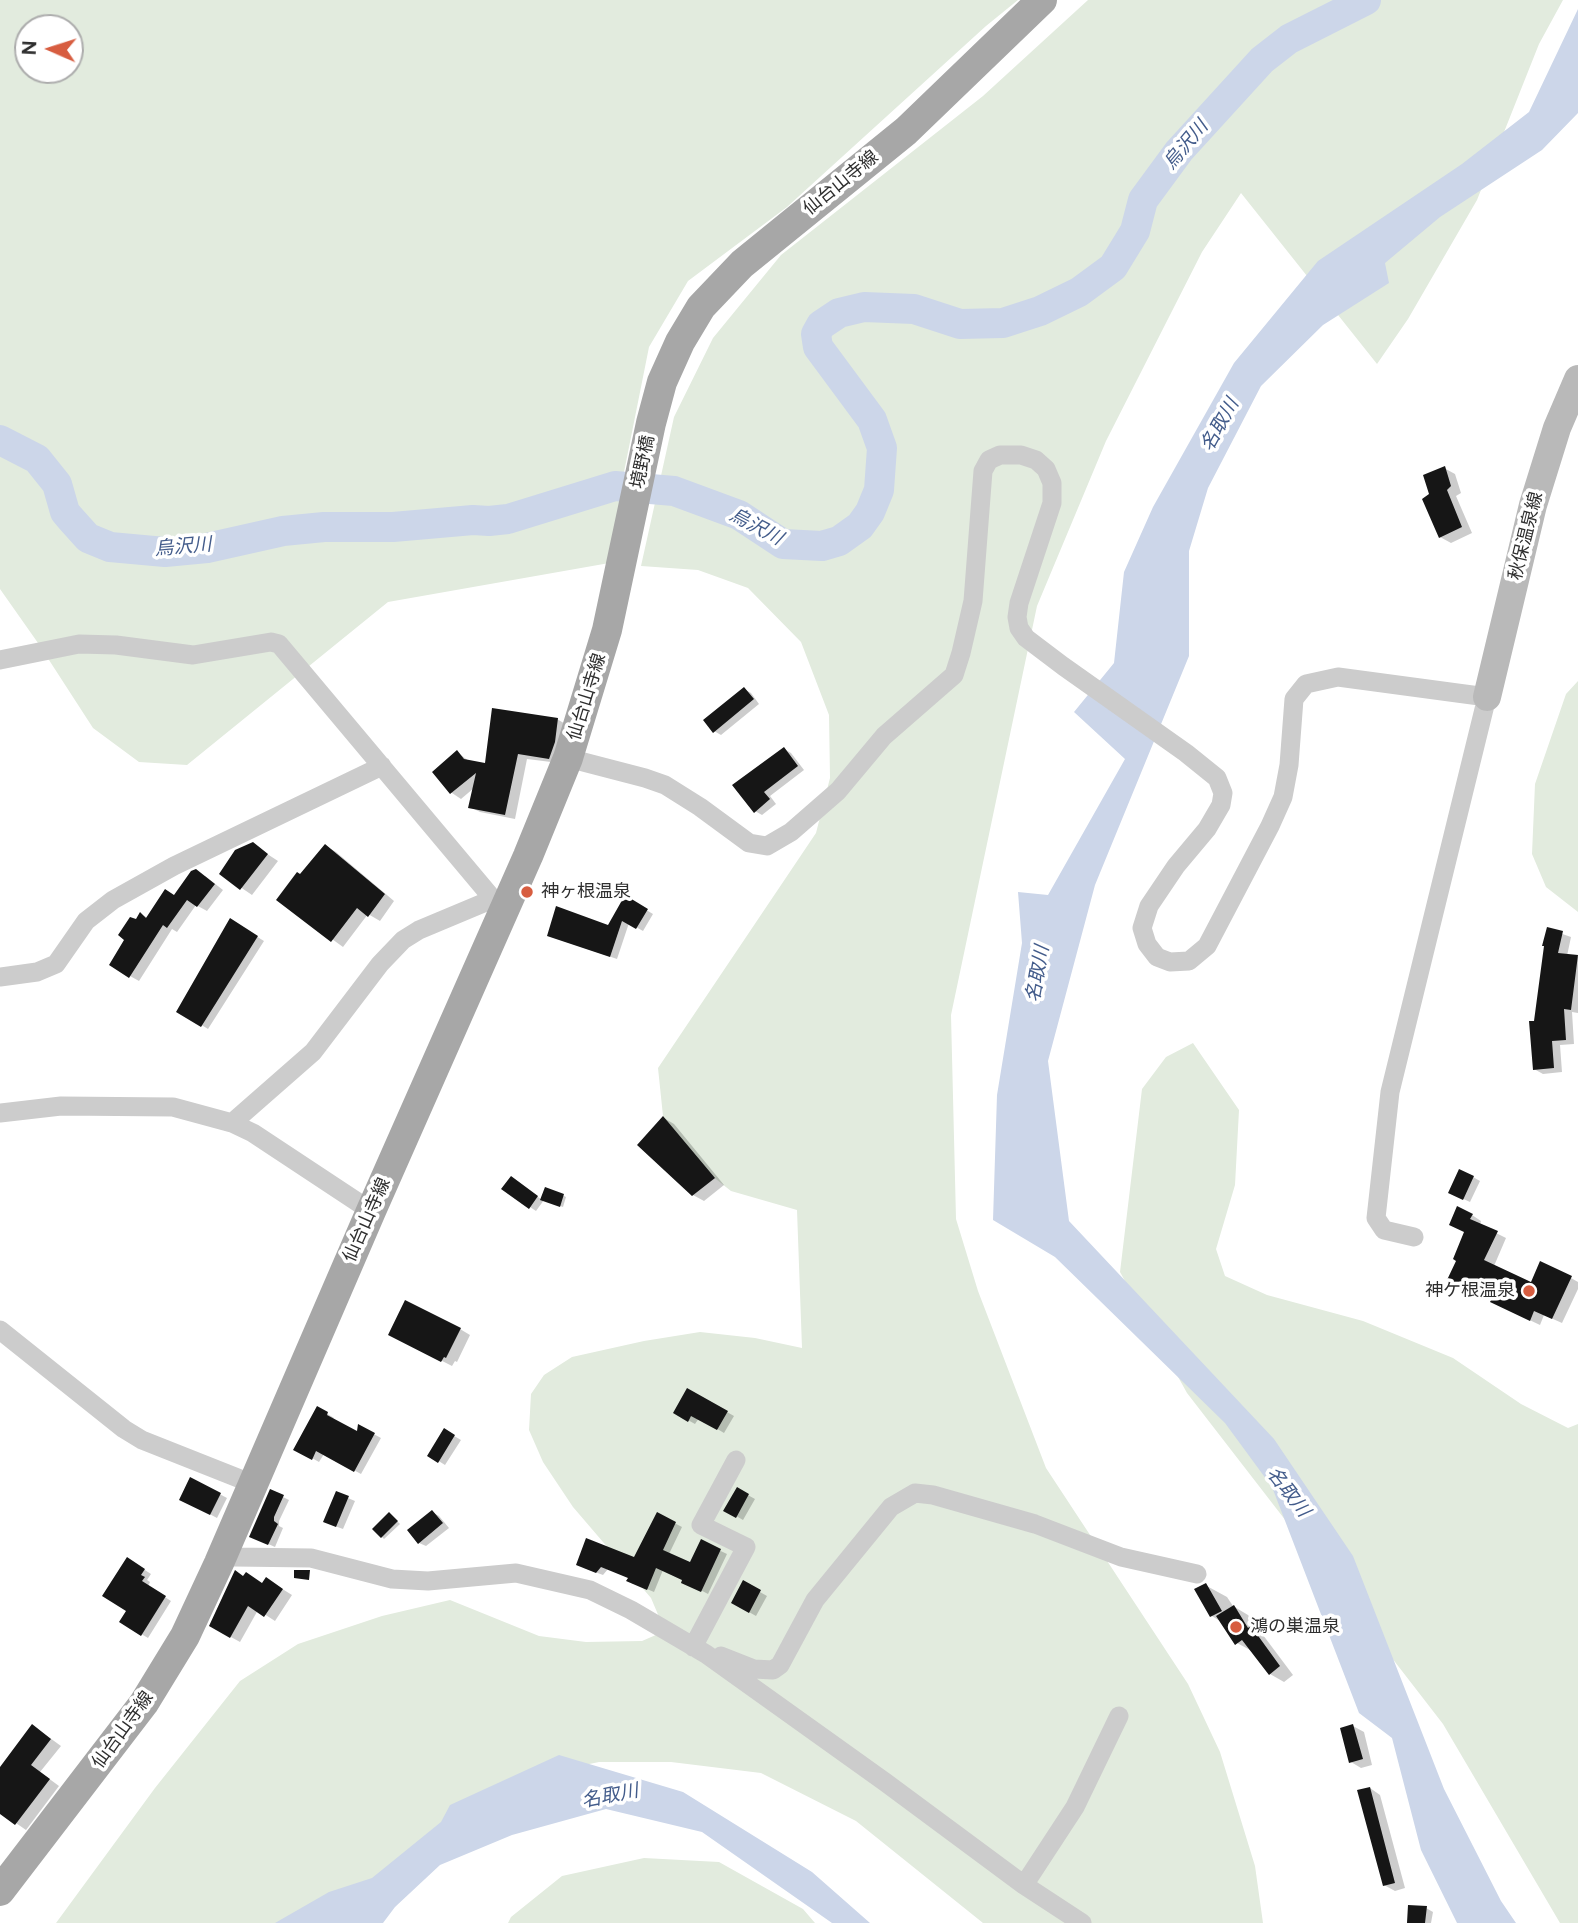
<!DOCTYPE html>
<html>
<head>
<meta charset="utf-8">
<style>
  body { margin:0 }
  #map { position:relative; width:1578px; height:1923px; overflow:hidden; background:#fff; font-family:Figtree,sans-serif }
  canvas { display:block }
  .north { position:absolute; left:14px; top:14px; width:70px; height:70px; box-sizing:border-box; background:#fff; border:2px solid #acacac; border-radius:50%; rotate:273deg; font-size:19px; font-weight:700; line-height:28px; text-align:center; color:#2f2f2f }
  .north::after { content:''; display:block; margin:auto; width:24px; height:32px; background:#d75d40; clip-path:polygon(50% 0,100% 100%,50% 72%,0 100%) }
</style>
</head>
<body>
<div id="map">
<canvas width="1578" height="1923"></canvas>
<div class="north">N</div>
</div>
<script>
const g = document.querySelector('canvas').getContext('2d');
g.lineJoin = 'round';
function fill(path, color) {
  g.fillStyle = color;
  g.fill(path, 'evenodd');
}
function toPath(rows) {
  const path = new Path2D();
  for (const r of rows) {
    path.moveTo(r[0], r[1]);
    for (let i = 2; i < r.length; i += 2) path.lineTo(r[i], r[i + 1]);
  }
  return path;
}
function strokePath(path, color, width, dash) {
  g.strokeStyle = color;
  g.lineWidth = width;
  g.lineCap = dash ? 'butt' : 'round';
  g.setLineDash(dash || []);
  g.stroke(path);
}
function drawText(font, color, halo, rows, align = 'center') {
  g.font = font + ' Figtree,"Noto Sans JP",sans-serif';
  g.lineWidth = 7;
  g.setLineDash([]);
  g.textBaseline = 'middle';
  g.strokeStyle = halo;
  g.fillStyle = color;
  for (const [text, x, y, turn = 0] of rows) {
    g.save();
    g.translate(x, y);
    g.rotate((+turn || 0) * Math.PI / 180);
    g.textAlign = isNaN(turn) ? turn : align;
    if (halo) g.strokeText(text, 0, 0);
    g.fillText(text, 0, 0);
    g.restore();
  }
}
fill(toPath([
  [0,0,1018,0,986,26,787,207,688,281,649,347,623,477,615,562,388,602,187,765,139,762,93,728,38,643,0,589],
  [28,28,70,28,70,70,28,70],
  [1088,0,1563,0,1539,44,1477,200,1408,319,1377,364,1241,193,1202,252,1106,441,1037,606,951,1015,956,1219,978,1291,1046,1468,1188,1684,1220,1752,1255,1866,1263,1923,983,1923,856,1821,761,1773,671,1762,599,1762,541,1774,352,1923,56,1923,155,1788,240,1681,298,1644,382,1616,450,1600,539,1636,586,1642,642,1641,665,1631,651,1598,573,1507,543,1462,529,1430,531,1394,544,1375,572,1357,644,1341,700,1332,755,1338,802,1348,797,1210,731,1191,693,1161,663,1116,658,1068,816,833,830,778,829,715,801,642,748,588,698,570,641,566,674,417,713,338,781,255,983,96],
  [1578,681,1578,912,1546,887,1532,854,1535,784,1566,694],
  [1193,1043,1239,1110,1235,1185,1216,1249,1225,1276,1267,1295,1363,1321,1453,1358,1521,1404,1568,1428,1578,1424,1578,1923,1560,1923,1443,1724,1187,1393,1120,1272,1142,1089,1166,1057],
  [644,1858,719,1862,803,1909,815,1923,508,1923,511,1917,562,1876]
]), '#e2ebde');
fill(toPath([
  [1578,9,1578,113,1542,150,1440,217,1385,263,1389,283,1323,325,1261,386,1208,488,1189,551,1189,656,1095,885,1048,1061,1069,1221,1274,1439,1353,1556,1444,1789,1501,1901,1516,1923,1457,1923,1421,1850,1392,1738,1359,1713,1272,1487,1225,1423,1055,1257,993,1220,997,1095,1022,943,1018,892,1048,895,1125,759,1074,712,1114,663,1124,572,1153,507,1234,363,1318,261,1462,164,1529,112],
  [559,1755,683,1792,812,1872,870,1923,832,1923,702,1832,606,1809,512,1835,440,1865,395,1907,383,1923,275,1923,329,1892,372,1878,441,1822,450,1805]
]), '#ccd6e9');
fill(toPath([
  [1444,468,1455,474,1461,493,1456,496,1472,533,1451,543,1440,537,1431,494],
  [744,689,751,693,759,704,721,735,714,731],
  [557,719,567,725,559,763,527,759,515,819,480,812,470,807,474,788,461,799,452,793,434,772,457,752,470,762,486,765],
  [784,749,791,753,804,770,770,796,776,804,762,815,755,811],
  [252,844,278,861,252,895,221,874],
  [326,846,336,852,394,901,380,921,368,914,343,947,278,900],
  [205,876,223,890,207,911,196,905,177,932,172,929,139,981,130,976,136,921,140,914,148,918],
  [626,898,653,914,643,931,629,923,617,959,549,936,608,927],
  [230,920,264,941,208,1029,179,1011],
  [1548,929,1571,937,1567,956,1578,957,1578,1013,1572,1012,1574,1044,1560,1045,1562,1072,1543,1074,1534,1069,1536,1022],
  [664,1118,674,1124,724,1185,704,1201,693,1195],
  [1473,1177,1480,1181,1470,1202,1457,1196],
  [518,1182,542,1200,546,1189,564,1196,566,1197,563,1207,544,1200,536,1211,530,1207],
  [1472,1215,1481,1221,1480,1225,1506,1238,1494,1266,1532,1284,1571,1278,1578,1282,1578,1289,1562,1323,1544,1315,1540,1325,1502,1307,1496,1295,1473,1285,1471,1290,1459,1285,1466,1232,1451,1224],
  [460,1329,470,1335,457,1362,455,1361,452,1366,401,1340],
  [688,1390,734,1416,724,1433,699,1418,695,1424,675,1413],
  [318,1408,334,1418,332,1420,358,1434,359,1426,381,1438,361,1474,324,1454,319,1462,296,1449],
  [444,1430,461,1440,445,1465,429,1455],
  [191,1479,227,1498,217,1518,181,1499],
  [737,1489,755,1499,743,1520,726,1510],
  [271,1491,289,1500,279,1521,279,1526,283,1528,275,1547,257,1539],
  [348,1498,355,1501,343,1529,332,1525],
  [432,1512,439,1516,449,1528,426,1546,419,1543],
  [657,1514,682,1527,669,1554,691,1564,702,1542,727,1554,708,1594,663,1570,654,1592,635,1584,629,1578,608,1569,603,1575,584,1568,635,1560],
  [392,1516,400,1524,384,1539,382,1537],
  [128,1559,151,1574,147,1580,150,1582,148,1586,171,1601,148,1638,121,1622,128,1611],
  [244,1577,263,1585,276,1585,292,1595,275,1621,258,1610,240,1642,211,1626],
  [744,1583,767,1596,756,1616,733,1603],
  [1205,1585,1227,1597,1233,1606,1248,1615,1293,1675,1284,1682,1270,1674,1252,1651,1237,1643,1223,1623,1212,1616],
  [1353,1726,1364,1732,1372,1765,1361,1768,1351,1762],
  [43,1733,61,1746,40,1772,59,1786,26,1830,0,1812,0,1770],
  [1370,1788,1380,1795,1405,1888,1395,1891,1384,1885],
  [1426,1908,1433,1912,1431,1923,1408,1923]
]), '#0003');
strokePath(toPath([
  [0,440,37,459,57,484,65,512,70,518,88,538,110,547,165,552,207,548,283,531,324,527,393,527,473,520,489,521,508,519,615,486,674,491,739,515,783,544,822,546,839,541,860,526,870,512,879,490,882,448,872,420,818,347,816,334,821,325,839,313,864,307,914,309,960,324,1003,323,1040,311,1079,292,1113,267,1135,231,1143,200,1179,151,1262,60,1289,39,1366,0]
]), '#ccd6e9', 30);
fill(toPath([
  [1445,466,1451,486,1447,490,1462,527,1439,538,1422,499,1429,494,1423,475],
  [744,687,754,699,713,733,703,720],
  [492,708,558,718,555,742,549,759,518,754,505,815,468,808,476,773,450,794,432,772,457,750,464,759,485,763],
  [784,747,798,766,764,792,770,799,754,813,732,785],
  [253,842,268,854,240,890,219,874,235,850],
  [325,844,385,894,368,917,357,908,331,942,276,900,297,872,300,874],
  [196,869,215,884,197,907,187,900,167,928,163,925,129,978,109,965,124,940,118,935,130,917,136,919,140,912,146,918,165,889,174,895,191,871],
  [625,895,648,909,636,929,622,921,610,957,547,936,556,906,608,925],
  [230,918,258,936,201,1027,176,1012],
  [1547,927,1563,931,1558,953,1578,955,1571,1010,1564,1009,1566,1040,1552,1041,1554,1068,1533,1070,1529,1021,1534,1021,1544,946,1542,946],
  [663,1116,715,1178,692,1196,637,1145],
  [1459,1169,1474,1176,1463,1200,1448,1193],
  [511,1176,538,1196,529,1209,501,1189],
  [545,1187,564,1194,560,1207,540,1200],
  [1457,1206,1473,1214,1470,1219,1498,1231,1484,1260,1531,1282,1540,1261,1572,1276,1552,1319,1534,1311,1530,1321,1490,1302,1494,1294,1463,1281,1461,1286,1447,1280,1456,1261,1453,1259,1464,1232,1449,1225],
  [405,1300,461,1328,446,1358,444,1357,441,1362,388,1335],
  [687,1388,728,1411,717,1430,691,1416,688,1422,673,1413],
  [317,1406,328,1412,327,1415,357,1431,358,1424,375,1433,354,1472,316,1451,312,1460,293,1450],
  [444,1428,455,1435,438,1463,427,1456],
  [190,1477,221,1493,210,1515,179,1500],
  [737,1487,749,1494,736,1518,723,1511],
  [270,1489,284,1495,274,1517,274,1521,278,1524,268,1545,249,1537],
  [336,1491,349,1496,336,1527,323,1522],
  [432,1510,443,1523,418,1544,407,1530],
  [389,1512,398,1521,381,1538,372,1529],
  [657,1512,676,1522,663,1550,690,1562,701,1539,721,1549,701,1592,681,1583,682,1580,656,1568,647,1590,626,1581,628,1578,601,1567,596,1573,576,1565,586,1538,634,1557],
  [127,1557,145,1569,141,1575,145,1577,142,1581,166,1596,141,1636,119,1622,126,1611,102,1596],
  [235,1570,243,1576,246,1572,262,1583,266,1577,283,1589,264,1617,248,1606,230,1638,209,1626],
  [294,1570,310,1570,309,1580,294,1578],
  [743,1580,761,1590,749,1613,731,1603],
  [1206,1583,1222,1611,1210,1617,1194,1589],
  [1234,1605,1248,1628,1251,1626,1280,1666,1269,1675,1242,1640,1235,1645,1216,1616],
  [32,1724,51,1739,31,1765,50,1779,15,1825,0,1814,0,1767],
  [1353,1724,1363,1759,1349,1763,1340,1728],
  [1370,1787,1395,1883,1383,1886,1357,1790],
  [1408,1905,1427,1906,1425,1923,1407,1923]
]), '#161616');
strokePath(toPath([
  [0,660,79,644,116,645,193,655,271,642,279,644,493,899,505,904],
  [568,758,645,778,665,785,700,807,749,843,767,846,791,832,838,791,884,736,954,675,961,653,973,601,983,471,989,460,1000,455,1021,455,1036,460,1046,469,1052,483,1052,503,1019,603,1017,617,1019,628,1026,638,1063,666,1186,753,1217,778,1223,793,1221,805,1207,829,1176,866,1149,906,1142,928,1147,944,1157,957,1170,962,1189,961,1207,946,1270,826,1283,797,1289,765,1294,699,1306,684,1338,677,1487,697,1390,1092,1376,1218,1384,1230,1414,1237],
  [0,977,37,972,56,964,86,921,113,900,174,866,382,766],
  [0,1113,61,1106,173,1107,232,1123,253,1133,371,1211],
  [232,1123,313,1052,380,964,403,940,419,930,493,899],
  [0,1330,124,1429,142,1440,253,1484],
  [223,1551,234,1557,311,1558,392,1579,428,1581,516,1573,590,1590,631,1610,706,1654,885,1782,1024,1885,1082,1923],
  [693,1647,746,1547,701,1525,736,1460],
  [721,1656,754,1669,773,1670,780,1665,815,1600,891,1507,915,1493,933,1495,1035,1524,1121,1557,1197,1574],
  [1024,1885,1075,1807,1119,1716]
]), '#ccc', 19);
strokePath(toPath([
  [1487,697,1533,505,1557,428,1578,379]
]), '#b9b9b9', 28);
strokePath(toPath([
  [0,1891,144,1703,185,1636,219,1563,371,1211,528,856,568,758,607,630,651,423,662,382,680,342,701,307,742,264,906,131,1042,0]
]), '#a7a7a7', 30);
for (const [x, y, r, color] of [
  [527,892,7,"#d75d40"],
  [1529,1291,7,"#d75d40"],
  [1236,1627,7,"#d75d40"]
]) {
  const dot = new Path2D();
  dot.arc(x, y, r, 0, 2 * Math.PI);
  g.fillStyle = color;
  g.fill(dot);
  strokePath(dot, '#fff', 2.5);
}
drawText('18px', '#2f2f2f', '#fff', [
  ["仙台山寺線",841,183,-39],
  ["境野橋",643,462,-78],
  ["秋保温泉線",1526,536,-76],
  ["仙台山寺線",587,697,-73],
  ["仙台山寺線",367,1220,-66],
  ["仙台山寺線",123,1730,-54]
]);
drawText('18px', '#2f2f2f', '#fff', [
  ["神ヶ根温泉",541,892],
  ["神ケ根温泉",1515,1291,"right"],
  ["鴻の巣温泉",1250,1627]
], 'left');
drawText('italic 19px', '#435c8b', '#fff', [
  ["烏沢川",1186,145,-50],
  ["名取川",1220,425,-61],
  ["烏沢川",756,527,28],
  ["烏沢川",183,547,-5],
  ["名取川",1038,974,-80],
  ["名取川",1288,1492,52],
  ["名取川",610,1796,-11]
]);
</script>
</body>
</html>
